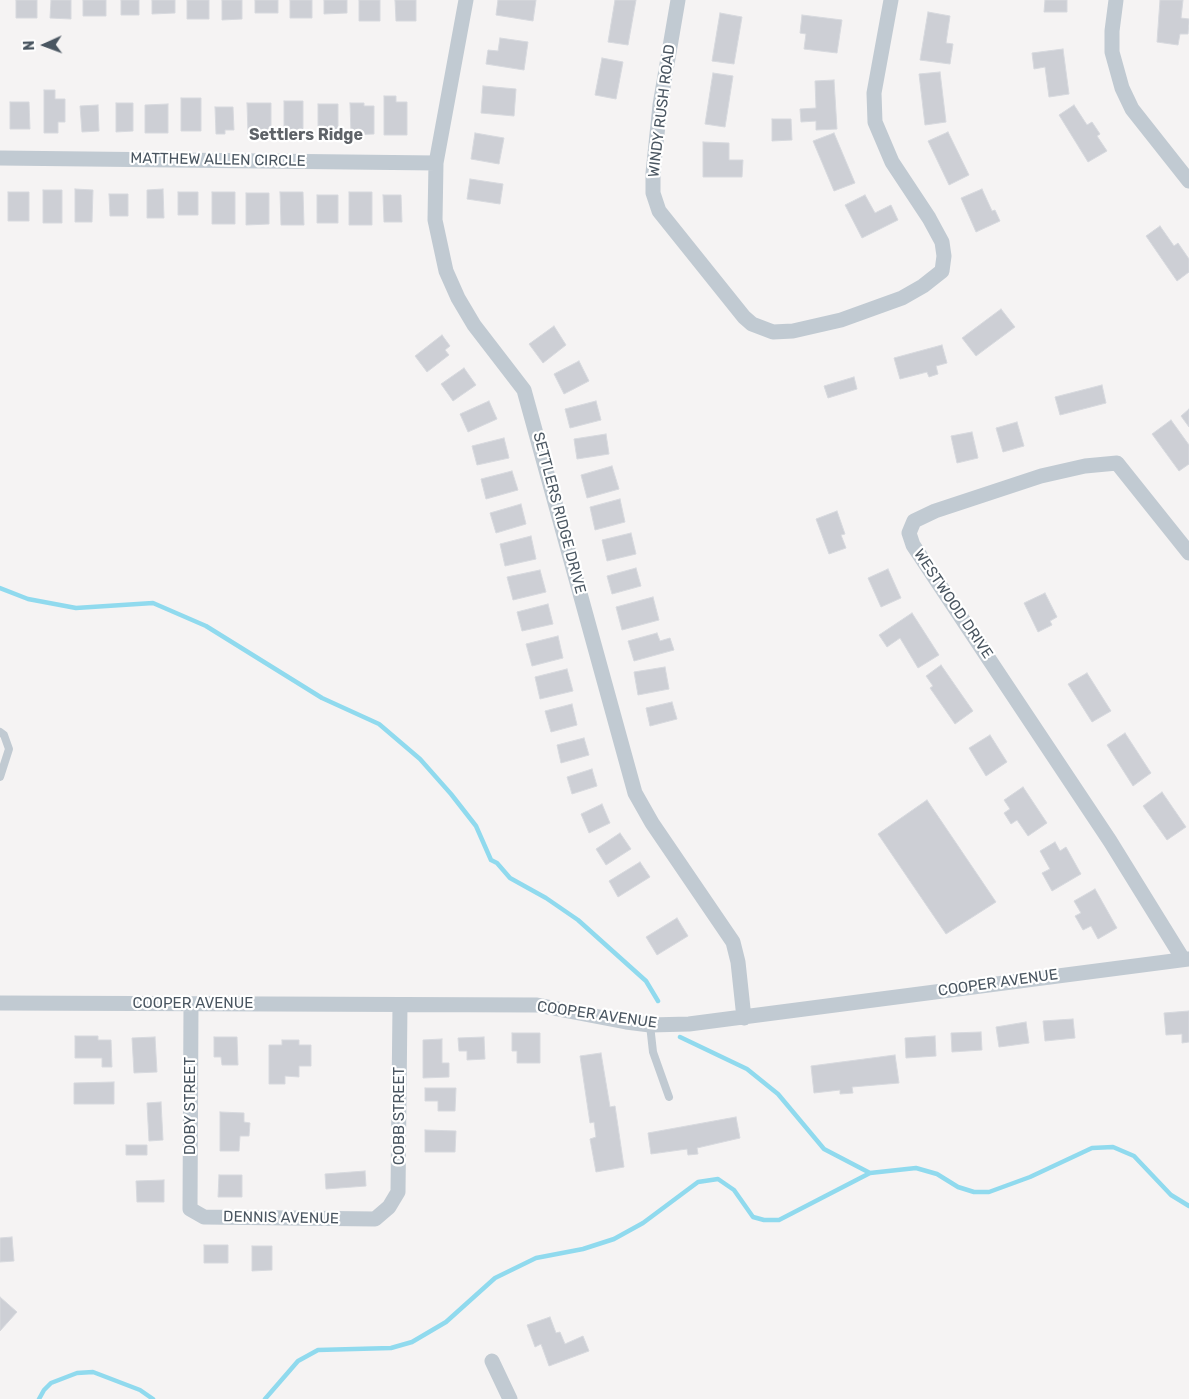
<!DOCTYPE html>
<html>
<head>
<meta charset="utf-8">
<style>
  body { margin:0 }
  #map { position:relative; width:1189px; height:1399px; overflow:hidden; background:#f5f3f3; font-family:Rubik,sans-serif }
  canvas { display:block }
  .north { position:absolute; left:20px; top:20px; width:50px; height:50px; -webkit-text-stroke:4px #fff; paint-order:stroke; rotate:268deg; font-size:14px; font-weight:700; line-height:20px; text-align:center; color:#4a5661 }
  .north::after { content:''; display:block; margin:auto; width:18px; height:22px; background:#4a5661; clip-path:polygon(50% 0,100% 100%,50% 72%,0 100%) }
</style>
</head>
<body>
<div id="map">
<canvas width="1189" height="1399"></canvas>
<div class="north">N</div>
</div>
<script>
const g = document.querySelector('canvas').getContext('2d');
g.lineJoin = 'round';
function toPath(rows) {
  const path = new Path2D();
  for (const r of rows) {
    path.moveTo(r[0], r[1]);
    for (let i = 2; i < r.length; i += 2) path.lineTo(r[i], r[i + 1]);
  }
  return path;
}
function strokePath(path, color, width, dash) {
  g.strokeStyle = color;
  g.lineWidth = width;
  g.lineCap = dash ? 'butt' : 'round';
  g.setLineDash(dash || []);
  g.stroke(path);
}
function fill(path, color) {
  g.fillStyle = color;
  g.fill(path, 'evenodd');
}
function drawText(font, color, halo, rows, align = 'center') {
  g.font = font + ' Rubik,sans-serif';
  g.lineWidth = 4.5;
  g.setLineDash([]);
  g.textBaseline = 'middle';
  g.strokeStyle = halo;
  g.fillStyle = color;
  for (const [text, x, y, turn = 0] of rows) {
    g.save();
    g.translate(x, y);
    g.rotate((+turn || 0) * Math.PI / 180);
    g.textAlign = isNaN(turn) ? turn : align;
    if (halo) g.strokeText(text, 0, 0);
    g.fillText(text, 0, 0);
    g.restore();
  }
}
strokePath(toPath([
  [0,588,28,599,76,608,153,603,206,626,322,698,379,724,420,759,451,794,476,826,491,860,497,863,510,878,546,898,578,920,646,981,658,1001],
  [680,1037,747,1069,778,1094,824,1149,870,1173],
  [39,1399,44,1390,51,1383,77,1373,93,1372,140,1390,153,1399],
  [265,1399,298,1361,318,1350,391,1348,412,1342,446,1322,495,1278,536,1258,583,1249,614,1239,643,1223,698,1182,718,1179,734,1190,753,1217,764,1220,779,1220,870,1173,916,1168,937,1174,958,1187,974,1192,989,1192,1030,1177,1092,1148,1113,1147,1134,1156,1171,1195,1189,1206]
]), '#90daee', 4.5);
const building = toPath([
  [16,0,37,0,37,18,16,18,16,0],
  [51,0,71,0,71,19,50,18,51,0],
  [83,0,106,0,106,16,83,16,83,0],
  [121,0,139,0,139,15,121,15,121,0],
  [152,0,175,0,175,13,152,14,152,0],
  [187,0,209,0,209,19,187,19,187,0],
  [222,0,242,0,242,19,222,20,222,0],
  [255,0,278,0,278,13,255,13,255,0],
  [290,0,312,0,312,18,290,18,290,0],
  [324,0,347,0,347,13,324,14,324,0],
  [359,0,380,0,380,21,359,21,359,0],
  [395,0,416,0,416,21,396,21,395,0],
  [498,0,536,0,533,21,496,15,498,0],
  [615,0,636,0,628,45,608,42,615,0],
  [1045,0,1067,0,1067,12,1044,12,1045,0],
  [1160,0,1183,0,1181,18,1189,19,1189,23,1188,34,1180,34,1178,45,1157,42,1160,0],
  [928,12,950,16,946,43,953,44,950,64,920,60,928,12],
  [720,13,742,17,734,64,712,61,720,13],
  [802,15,842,20,837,53,804,49,806,34,800,33,802,15],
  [500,38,528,42,524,70,486,64,488,50,498,51,500,38],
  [1063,49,1069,94,1049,97,1045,67,1034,69,1032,53,1063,49],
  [602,58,623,62,616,99,595,95,602,58],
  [940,72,946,122,925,125,919,74,940,72],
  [713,73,733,76,725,127,705,124,713,73],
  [834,80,837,129,816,130,816,121,801,122,800,109,816,108,815,81,834,80],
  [483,86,516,89,514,116,481,113,483,86],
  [44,90,55,90,55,99,65,99,65,122,58,122,58,133,44,133,44,90],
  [384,96,396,96,396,102,407,102,407,135,384,135,384,96],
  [181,98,201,98,201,131,181,131,181,98],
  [284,101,303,101,303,133,284,133,284,101],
  [10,102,29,102,30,129,10,129,10,102],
  [116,103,133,103,133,131,116,132,116,103],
  [247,103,271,103,271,134,248,134,247,103],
  [350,103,364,103,364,106,374,106,374,134,351,135,350,103],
  [168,104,168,133,145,133,145,105,168,104],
  [318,104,338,104,338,131,318,131,318,104],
  [98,105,99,131,82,132,80,106,98,105],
  [1074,105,1087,125,1092,122,1100,134,1097,136,1107,151,1088,162,1059,115,1074,105],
  [215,107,233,107,234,130,225,130,225,134,216,134,215,107],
  [772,119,791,119,792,140,772,141,772,119],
  [948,132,969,175,949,185,928,141,948,132],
  [475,133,504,138,499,164,471,159,475,133],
  [834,133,855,183,834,191,813,141,834,133],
  [703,142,729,143,729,160,743,160,742,177,703,177,703,142],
  [470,179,503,184,500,204,467,199,470,179],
  [75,189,93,190,92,222,75,222,75,189],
  [163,189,164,218,147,218,147,190,163,189],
  [982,189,992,211,995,210,1000,221,976,232,961,198,982,189],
  [43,190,62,190,62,223,43,223,43,190],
  [8,192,29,192,29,221,8,221,8,192],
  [178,192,198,192,198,215,178,215,178,192],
  [212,192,235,192,235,224,212,224,212,192],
  [280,192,303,192,304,225,281,225,280,192],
  [349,192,372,192,372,225,349,225,349,192],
  [246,193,269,193,269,224,246,225,246,193],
  [109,194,128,194,128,216,110,216,109,194],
  [317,195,338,195,338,223,317,223,317,195],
  [383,195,401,195,402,222,384,222,383,195],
  [865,195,875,213,891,205,898,220,862,238,845,205,865,195],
  [1160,226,1174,246,1178,243,1189,259,1189,272,1177,281,1146,236,1160,226],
  [1001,309,1015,327,976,356,962,338,1001,309],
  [554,326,566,345,543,363,529,344,554,326],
  [442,335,450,346,445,350,449,355,427,372,415,356,442,335],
  [942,345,947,363,936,366,938,374,929,377,927,372,900,379,894,358,942,345],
  [579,361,589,381,564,394,554,374,579,361],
  [464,368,476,385,453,401,441,384,464,368],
  [854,377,857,389,828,398,824,386,854,377],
  [1102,385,1106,403,1060,415,1055,397,1102,385],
  [489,401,497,419,468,432,460,414,489,401],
  [596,401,601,420,570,428,565,409,596,401],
  [1189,409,1189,427,1181,416,1189,409],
  [1171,420,1189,445,1189,464,1179,471,1152,434,1171,420],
  [1017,422,1024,446,1003,452,996,428,1017,422],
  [972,432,978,458,957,463,951,436,972,432],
  [606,434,609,454,577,459,574,439,606,434],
  [504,438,509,458,477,465,472,446,504,438],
  [612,466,619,489,587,498,581,475,612,466],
  [512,471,518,490,486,499,481,479,512,471],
  [620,499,625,522,595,530,590,507,620,499],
  [521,504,526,524,496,533,490,513,521,504],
  [837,511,845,534,841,535,846,548,829,554,816,519,837,511],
  [631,533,636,554,607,561,602,540,631,533],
  [531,536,536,559,505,566,500,544,531,536],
  [636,568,641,586,612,594,607,576,636,568],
  [888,569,901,598,881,607,868,578,888,569],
  [540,570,546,592,513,600,507,577,540,570],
  [1045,593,1057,617,1050,621,1052,625,1038,632,1024,603,1045,593],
  [653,597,659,620,622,630,616,607,653,597],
  [548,604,553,624,522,631,517,612,548,604],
  [912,613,939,655,918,668,900,638,887,647,879,635,912,613],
  [657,633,660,641,670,638,674,650,634,661,628,641,657,633],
  [558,636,563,658,532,666,526,644,558,636],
  [941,665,973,711,955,724,930,688,933,686,926,676,941,665],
  [665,667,669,689,638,695,634,672,665,667],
  [567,669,573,691,540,699,535,677,567,669],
  [1087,673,1111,711,1092,722,1068,684,1087,673],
  [672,702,677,719,650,726,646,708,672,702],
  [572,704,577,725,551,732,545,711,572,704],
  [1125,733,1151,773,1133,786,1107,745,1125,733],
  [990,735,1007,762,986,776,969,748,990,735],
  [584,738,589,755,561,763,557,745,584,738],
  [592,769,597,786,572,794,567,777,592,769],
  [1023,787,1047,823,1028,836,1017,820,1011,824,1004,813,1010,809,1004,800,1023,787],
  [1162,792,1186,827,1167,840,1143,806,1162,792],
  [927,800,996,902,946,934,878,834,927,800],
  [602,804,610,823,589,833,581,814,602,804],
  [620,833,631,849,606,865,596,849,620,833],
  [1055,842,1060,851,1066,847,1081,874,1052,891,1042,873,1050,869,1040,851,1055,842],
  [640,862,650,877,618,897,609,881,640,862],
  [1095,889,1117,928,1098,939,1091,926,1083,930,1075,916,1081,913,1074,901,1095,889],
  [677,918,688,936,657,955,646,937,677,918],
  [1189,1011,1189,1042,1182,1043,1182,1034,1166,1035,1164,1013,1189,1011],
  [1073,1019,1075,1038,1045,1041,1043,1021,1073,1019],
  [1026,1022,1029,1043,999,1047,996,1027,1026,1022],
  [981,1032,982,1050,952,1052,951,1033,981,1032],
  [512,1033,540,1033,540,1063,517,1063,517,1051,512,1051,512,1033],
  [75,1036,98,1036,98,1040,111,1040,112,1067,102,1067,102,1058,75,1058,75,1036],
  [935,1036,936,1056,906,1058,905,1038,935,1036],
  [155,1037,157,1072,134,1073,132,1038,155,1037],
  [214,1037,237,1037,238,1065,222,1065,221,1057,214,1057,214,1037],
  [484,1037,485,1059,467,1060,467,1051,459,1051,458,1038,484,1037],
  [442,1039,442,1063,449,1063,449,1077,423,1078,423,1040,442,1039],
  [282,1040,299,1040,299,1045,311,1045,311,1066,299,1066,299,1077,285,1076,285,1084,269,1084,269,1045,282,1045,282,1040],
  [601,1053,610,1107,615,1106,624,1167,596,1172,590,1139,596,1137,594,1122,590,1123,580,1056,601,1053],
  [895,1055,899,1083,852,1087,853,1093,840,1094,840,1090,814,1093,811,1066,895,1055],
  [114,1082,114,1104,74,1104,74,1083,114,1082],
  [425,1088,456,1088,455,1111,438,1111,438,1101,425,1101,425,1088],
  [161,1102,163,1140,149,1141,147,1103,161,1102],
  [220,1112,244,1113,244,1122,250,1123,249,1136,240,1136,239,1151,220,1151,220,1112],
  [736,1117,740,1138,697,1148,698,1154,688,1155,687,1149,651,1154,648,1133,736,1117],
  [425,1130,456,1131,455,1152,425,1152,425,1130],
  [126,1145,147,1145,147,1155,126,1155,126,1145],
  [365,1171,366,1186,326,1189,325,1174,365,1171],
  [219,1175,242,1175,242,1197,218,1197,219,1175],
  [164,1180,164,1202,137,1202,136,1181,164,1180],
  [12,1237,14,1261,0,1262,0,1238,12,1237],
  [204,1245,228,1245,228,1263,204,1263,204,1245],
  [252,1246,272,1246,272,1270,252,1271,252,1246],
  [0,1297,17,1312,0,1331,0,1297],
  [550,1317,556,1333,560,1332,565,1344,583,1336,589,1351,549,1366,541,1344,535,1347,527,1325,550,1317]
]);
fill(building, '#cdcfd5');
strokePath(building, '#d7d9de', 1);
strokePath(toPath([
  [0,732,4,735,9,749,0,777],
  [650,1025,653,1052,669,1097]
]), '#c1cad2', 8);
strokePath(toPath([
  [466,0,436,163,435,220,446,271,458,298,474,325,524,390,635,793,652,823,733,942,738,962,744,1018],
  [678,0,660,105,653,173,653,193,659,211,744,317,752,324,773,332,793,331,841,320,902,298,923,286,942,271,944,256,942,242,929,218,892,162,875,122,874,93,891,0],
  [1116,0,1112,31,1112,52,1122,88,1132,109,1189,181],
  [0,158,436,163],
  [1183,959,1110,841,913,545,909,533,914,521,935,511,1041,476,1085,466,1117,463,1189,553],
  [0,1003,537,1005,626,1022,650,1025,689,1024,1189,959],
  [191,1004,190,1209,204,1217,375,1219,389,1207,398,1192,400,1005],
  [492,1361,510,1399]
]), '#c1cad2', 15);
drawText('15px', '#4a5661', '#fff', [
  ["WINDY RUSH ROAD",662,111,-83],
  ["MATTHEW ALLEN CIRCLE",218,160,1],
  ["SETTLERS RIDGE DRIVE",559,513,75],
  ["WESTWOOD DRIVE",953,604,56],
  ["COOPER AVENUE",998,983,-8],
  ["COOPER AVENUE",193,1004],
  ["COOPER AVENUE",597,1015,8],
  ["DOBY STREET",191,1106,-90],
  ["COBB STREET",400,1116,-90],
  ["DENNIS AVENUE",281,1218,1]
]);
drawText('bold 16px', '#5f6368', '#fff', [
  ["Settlers Ridge",306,135]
]);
</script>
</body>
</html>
